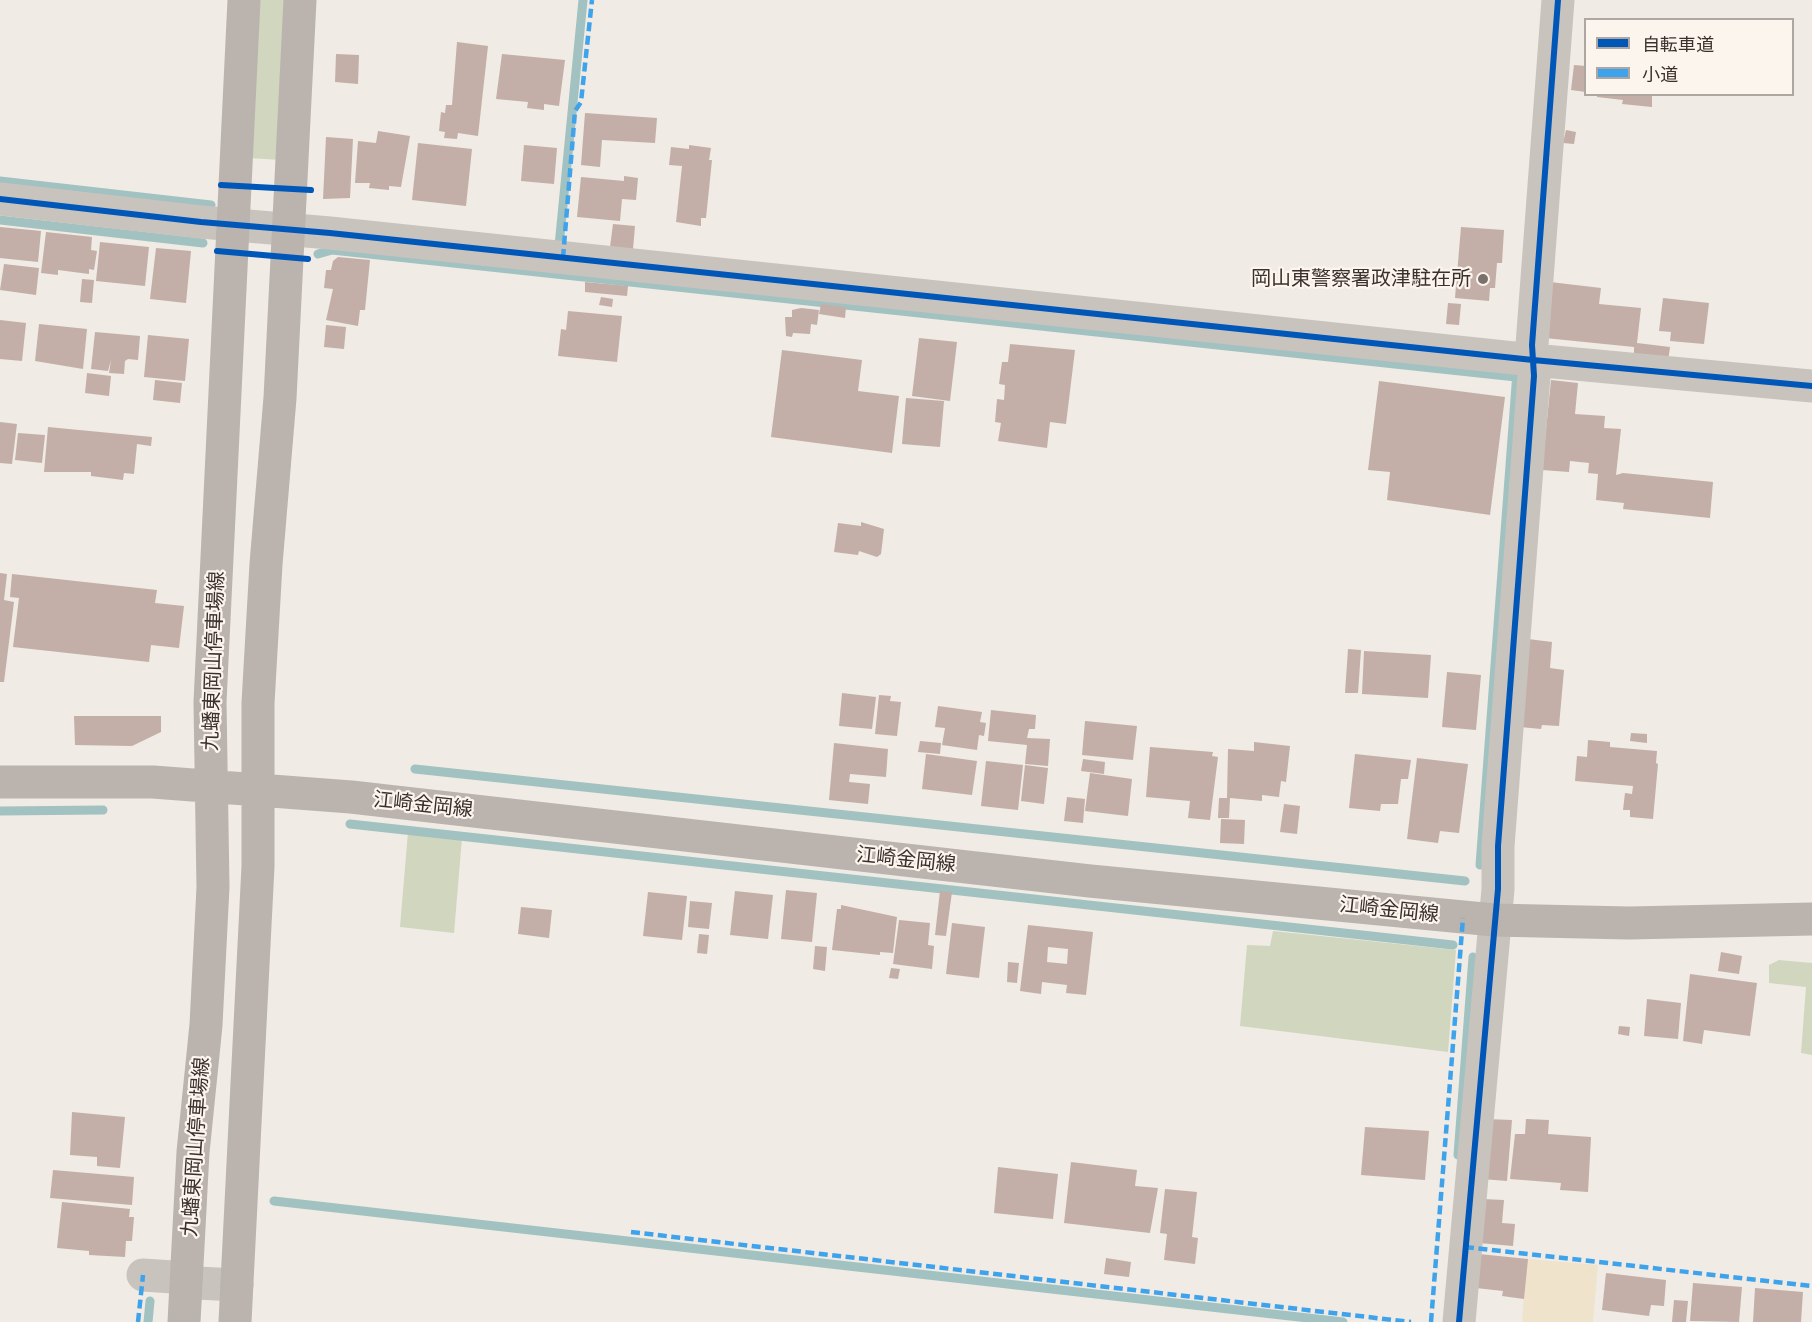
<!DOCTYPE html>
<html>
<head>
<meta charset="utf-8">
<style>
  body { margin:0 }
  #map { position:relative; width:1812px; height:1322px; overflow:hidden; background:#f0ebe5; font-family:Inter,"Noto Sans JP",sans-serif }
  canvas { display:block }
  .legend { position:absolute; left:1584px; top:18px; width:210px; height:78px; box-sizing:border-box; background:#fbf5ee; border:2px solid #aea6a0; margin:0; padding:8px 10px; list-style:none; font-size:18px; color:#3b302b }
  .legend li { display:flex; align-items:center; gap:12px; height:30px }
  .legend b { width:30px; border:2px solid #aea6a0 }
</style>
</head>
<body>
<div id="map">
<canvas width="1812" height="1322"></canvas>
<ul class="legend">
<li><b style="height:8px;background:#0057b8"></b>自転車道</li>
<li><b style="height:8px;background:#3fa3eb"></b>小道</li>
</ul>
</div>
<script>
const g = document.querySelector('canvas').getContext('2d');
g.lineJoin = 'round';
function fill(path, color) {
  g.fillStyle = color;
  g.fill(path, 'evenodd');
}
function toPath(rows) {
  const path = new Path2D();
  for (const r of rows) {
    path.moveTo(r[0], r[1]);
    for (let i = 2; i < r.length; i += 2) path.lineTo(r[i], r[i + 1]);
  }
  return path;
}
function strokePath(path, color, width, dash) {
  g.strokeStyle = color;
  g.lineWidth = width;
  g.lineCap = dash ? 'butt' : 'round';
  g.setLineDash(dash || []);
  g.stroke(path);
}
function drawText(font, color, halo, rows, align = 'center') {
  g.font = font + ' Inter,"Noto Sans JP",sans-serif';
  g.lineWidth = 4.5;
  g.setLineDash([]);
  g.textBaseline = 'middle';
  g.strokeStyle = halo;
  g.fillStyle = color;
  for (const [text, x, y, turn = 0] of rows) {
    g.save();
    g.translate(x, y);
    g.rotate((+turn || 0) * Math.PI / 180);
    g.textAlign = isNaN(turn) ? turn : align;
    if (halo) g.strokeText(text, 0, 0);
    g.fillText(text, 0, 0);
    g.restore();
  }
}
fill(toPath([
  [256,0,289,0,281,160,249,158],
  [408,832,462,838,454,933,400,927],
  [1273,931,1456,950,1448,1052,1240,1026,1247,945,1270,946],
  [1779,960,1812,963,1812,1055,1801,1053,1806,987,1769,983,1769,965]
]), '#d1d6bf');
fill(toPath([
  [1527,1259,1598,1265,1593,1322,1522,1322]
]), '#efe3cc');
strokePath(toPath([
  [0,181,211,205],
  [0,220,203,243],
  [559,246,583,0],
  [318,254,332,250,1516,377],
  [415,769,1465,881],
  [0,811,103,810],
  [350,824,1453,945],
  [1480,865,1517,372],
  [1458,1155,1473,957],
  [274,1201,1343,1322],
  [148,1322,150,1301]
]), '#a1c2c1', 9);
fill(toPath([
  [457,42,488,46,478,136,458,133,457,139,444,138,445,132,439,131,441,112,445,113,446,105,452,105],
  [336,54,359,55,358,84,335,82],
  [502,54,565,60,559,106,544,104,544,110,527,108,528,102,496,99],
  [1574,65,1586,66,1586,92,1571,90],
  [1597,94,1652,94,1652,107,1622,104,1623,100,1597,97],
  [585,113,657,118,655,143,602,140,600,167,581,165],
  [1566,130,1576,132,1574,144,1563,143],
  [378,131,410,136,401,187,389,186,389,190,369,188,370,183,355,183,358,141,376,143],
  [326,137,353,139,350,198,323,199],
  [418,143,472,149,466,206,412,200],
  [524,145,557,148,554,184,521,181],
  [689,145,711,148,709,160,712,160,706,218,701,218,701,226,676,222,682,166,669,165,671,147,689,149],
  [624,176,638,178,636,200,622,199,620,221,577,217,581,177,624,181],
  [613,224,635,226,633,249,610,247],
  [0,227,41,231,38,262,0,258],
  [1461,227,1504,230,1502,263,1497,263,1495,288,1490,288,1489,301,1455,298],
  [46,232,92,237,91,250,97,251,94,270,89,269,89,274,58,270,58,275,41,273],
  [100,242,149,247,145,286,96,281],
  [156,248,191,251,186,303,150,299],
  [338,257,370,260,365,310,360,310,358,326,326,320,333,289,324,288,326,270,331,270,333,261],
  [4,264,39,268,36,295,0,290],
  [82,279,94,280,92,303,80,302],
  [585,282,628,286,627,296,585,292],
  [1550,282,1601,288,1599,304,1641,308,1637,343,1670,347,1668,362,1634,358,1634,347,1545,338],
  [601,297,613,299,612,307,599,305],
  [1663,298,1709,303,1704,344,1670,341,1671,332,1659,331],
  [1448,303,1461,304,1459,325,1446,324],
  [821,304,846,307,845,318,819,314],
  [801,308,819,310,817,325,811,324,810,334,793,333,792,337,786,336,785,317,792,317,792,310],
  [568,311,622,316,617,362,558,356,561,329,566,330],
  [0,320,26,323,22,361,0,359],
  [39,324,87,329,83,369,35,361],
  [326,325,346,327,344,349,324,347],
  [95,332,140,336,138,360,128,359,125,361,124,374,109,373,111,360,108,371,91,369],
  [148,335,189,339,185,381,144,377],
  [919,338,957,342,950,401,912,396],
  [1010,344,1075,350,1066,424,1050,422,1047,448,998,441,1001,423,995,422,997,399,1004,400,1005,385,999,384,1002,362,1008,362],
  [782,350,862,360,858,391,899,396,892,453,771,437],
  [87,373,111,376,109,396,85,393],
  [155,380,182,383,180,403,153,400],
  [1551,380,1578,383,1575,414,1605,416,1604,428,1621,429,1616,475,1623,473,1713,482,1710,518,1623,509,1624,503,1596,500,1598,474,1588,473,1589,463,1570,461,1569,472,1542,470],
  [1379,381,1505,397,1490,515,1387,500,1390,472,1368,470],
  [906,398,944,401,940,447,902,444],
  [0,422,17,424,12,464,0,463],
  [48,427,152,437,151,446,137,444,134,474,124,473,123,480,91,476,91,472,44,472],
  [18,433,45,435,42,463,15,460],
  [861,522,884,529,881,554,877,557,859,551,858,555,834,552,838,523,861,526],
  [0,573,7,574,4,600,14,602,4,682,0,682],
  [12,574,157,590,155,603,184,606,179,648,151,645,149,662,13,647,19,598,10,597],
  [1528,639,1552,642,1550,668,1564,670,1559,726,1542,725,1541,729,1520,727],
  [1348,649,1361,650,1358,693,1345,693],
  [1364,651,1431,655,1428,698,1362,694],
  [1447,672,1481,675,1476,730,1442,727],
  [842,693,876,697,872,729,839,726],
  [879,695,891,696,890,701,901,702,897,736,875,734],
  [938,706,982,712,980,722,986,723,984,736,979,735,977,750,942,745,945,728,935,727],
  [991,710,1036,715,1035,729,1029,729,1027,738,1050,739,1048,766,1025,764,1027,745,988,741],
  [74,716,161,716,161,732,132,746,75,745],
  [1085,721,1137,726,1133,760,1082,755],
  [1631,733,1647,734,1647,743,1630,741],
  [1588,740,1610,742,1610,747,1657,751,1656,763,1658,764,1653,819,1630,817,1630,810,1623,810,1625,793,1632,794,1633,786,1575,781,1577,756,1587,757],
  [920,741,941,743,940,754,918,752],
  [1254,742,1290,746,1286,782,1281,781,1279,797,1262,795,1262,801,1230,798,1229,818,1218,818,1219,798,1227,798,1228,749,1254,751],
  [834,743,888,749,886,777,850,774,849,782,870,784,868,804,829,800],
  [1150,747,1213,752,1212,756,1218,757,1210,820,1188,818,1190,801,1146,797],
  [926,754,977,761,972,795,922,789],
  [1355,754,1411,760,1408,779,1401,779,1398,804,1381,804,1380,811,1349,808],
  [1417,758,1468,764,1459,833,1440,831,1438,843,1407,839],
  [1083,759,1105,762,1104,774,1081,771],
  [986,761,1023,765,1018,810,981,806],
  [1025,765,1048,768,1044,804,1021,801],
  [1090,773,1132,779,1128,816,1085,811],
  [1067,797,1085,799,1083,823,1064,821],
  [1284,804,1300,806,1297,834,1280,832],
  [1221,819,1245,820,1244,844,1220,843],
  [786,890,817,893,812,942,781,939],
  [735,891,773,895,768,939,730,935],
  [940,891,952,892,946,936,935,935],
  [648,892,687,896,682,940,643,936],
  [690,901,712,903,709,929,688,927],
  [841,905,897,917,893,953,880,952,880,955,832,950,837,909,841,909],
  [521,907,552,910,549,938,518,934],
  [899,920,930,923,928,945,934,946,932,969,893,964],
  [952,923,985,927,979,978,946,974],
  [1028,925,1093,932,1086,995,1066,993,1067,985,1042,982,1041,994,1020,991],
  [1048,947,1068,949,1067,964,1047,962],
  [699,934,709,935,707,954,697,953],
  [815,946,827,947,825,971,813,969],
  [1721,952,1742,956,1739,974,1718,971],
  [1008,962,1019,963,1017,983,1007,982],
  [891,968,900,969,898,979,889,978],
  [1690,974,1757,983,1750,1036,1704,1030,1702,1044,1683,1041],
  [1647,999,1681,1003,1678,1039,1644,1036],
  [1619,1026,1630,1027,1629,1036,1618,1034],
  [72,1112,125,1117,120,1168,97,1166,97,1157,70,1155],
  [1486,1119,1512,1120,1507,1181,1482,1179],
  [1526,1119,1549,1120,1548,1134,1591,1137,1588,1192,1560,1190,1561,1183,1510,1179,1515,1134,1525,1134],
  [1365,1127,1429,1131,1425,1180,1361,1175],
  [1071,1162,1137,1170,1135,1186,1158,1188,1150,1233,1064,1223],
  [998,1167,1058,1174,1053,1219,994,1213],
  [53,1170,134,1177,132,1205,50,1198],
  [1165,1189,1197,1192,1192,1237,1198,1238,1195,1264,1164,1260,1167,1234,1160,1233],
  [1483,1199,1504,1200,1502,1223,1515,1224,1513,1246,1479,1243],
  [62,1202,130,1209,129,1217,134,1217,132,1241,126,1241,125,1257,89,1255,89,1251,57,1248],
  [1479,1254,1528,1259,1524,1299,1502,1296,1503,1291,1476,1288],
  [1106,1258,1131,1262,1129,1277,1104,1274],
  [1606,1273,1666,1280,1664,1306,1651,1305,1649,1316,1602,1310],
  [1693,1283,1742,1287,1739,1322,1690,1321],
  [1755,1288,1803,1292,1801,1322,1753,1322],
  [1674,1300,1688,1301,1686,1322,1672,1322]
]), '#c3afa7');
strokePath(toPath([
  [0,199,201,222,330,233,1533,360,1812,386],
  [143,1275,173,1277,197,1283,237,1285],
  [1459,1322,1498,889,1498,846,1534,376,1532,345,1558,0]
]), '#c9c3be', 33);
strokePath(toPath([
  [0,782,153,782,351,797,1090,881,1494,920,1629,923,1812,919],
  [184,1322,193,1152,206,1025,213,887,210,702,244,0],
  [235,1322,258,866,258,703,266,564,280,398,300,0]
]), '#bab3ae', 33);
strokePath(toPath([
  [563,258,575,111,581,102,592,0],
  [631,1232,1411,1322],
  [1465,1247,1812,1286],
  [138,1322,143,1275],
  [1431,1322,1463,918]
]), '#3fa3eb', 4.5, [9, 4.5]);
strokePath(toPath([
  [221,185,311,190],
  [0,199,201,222,330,233,1533,360,1812,386],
  [217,251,308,259],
  [1459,1322,1498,889,1498,846,1534,376,1532,345,1558,0]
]), '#0057b8', 6);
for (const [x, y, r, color] of [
  [1483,279,6,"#7a716c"]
]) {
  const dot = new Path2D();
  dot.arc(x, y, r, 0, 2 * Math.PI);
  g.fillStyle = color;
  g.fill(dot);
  strokePath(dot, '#fbf5ee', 2);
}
drawText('20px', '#3b302b', '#fbf5ee', [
  ["岡山東警察署政津駐在所",1471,279]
], 'right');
drawText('20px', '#3b302b', '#fbf5ee', [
  ["九蟠東岡山停車場線",214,661,-88],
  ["江崎金岡線",423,805,6],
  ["江崎金岡線",906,860,6],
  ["江崎金岡線",1389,910,6],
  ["九蟠東岡山停車場線",196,1147,-86]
]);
</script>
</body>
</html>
